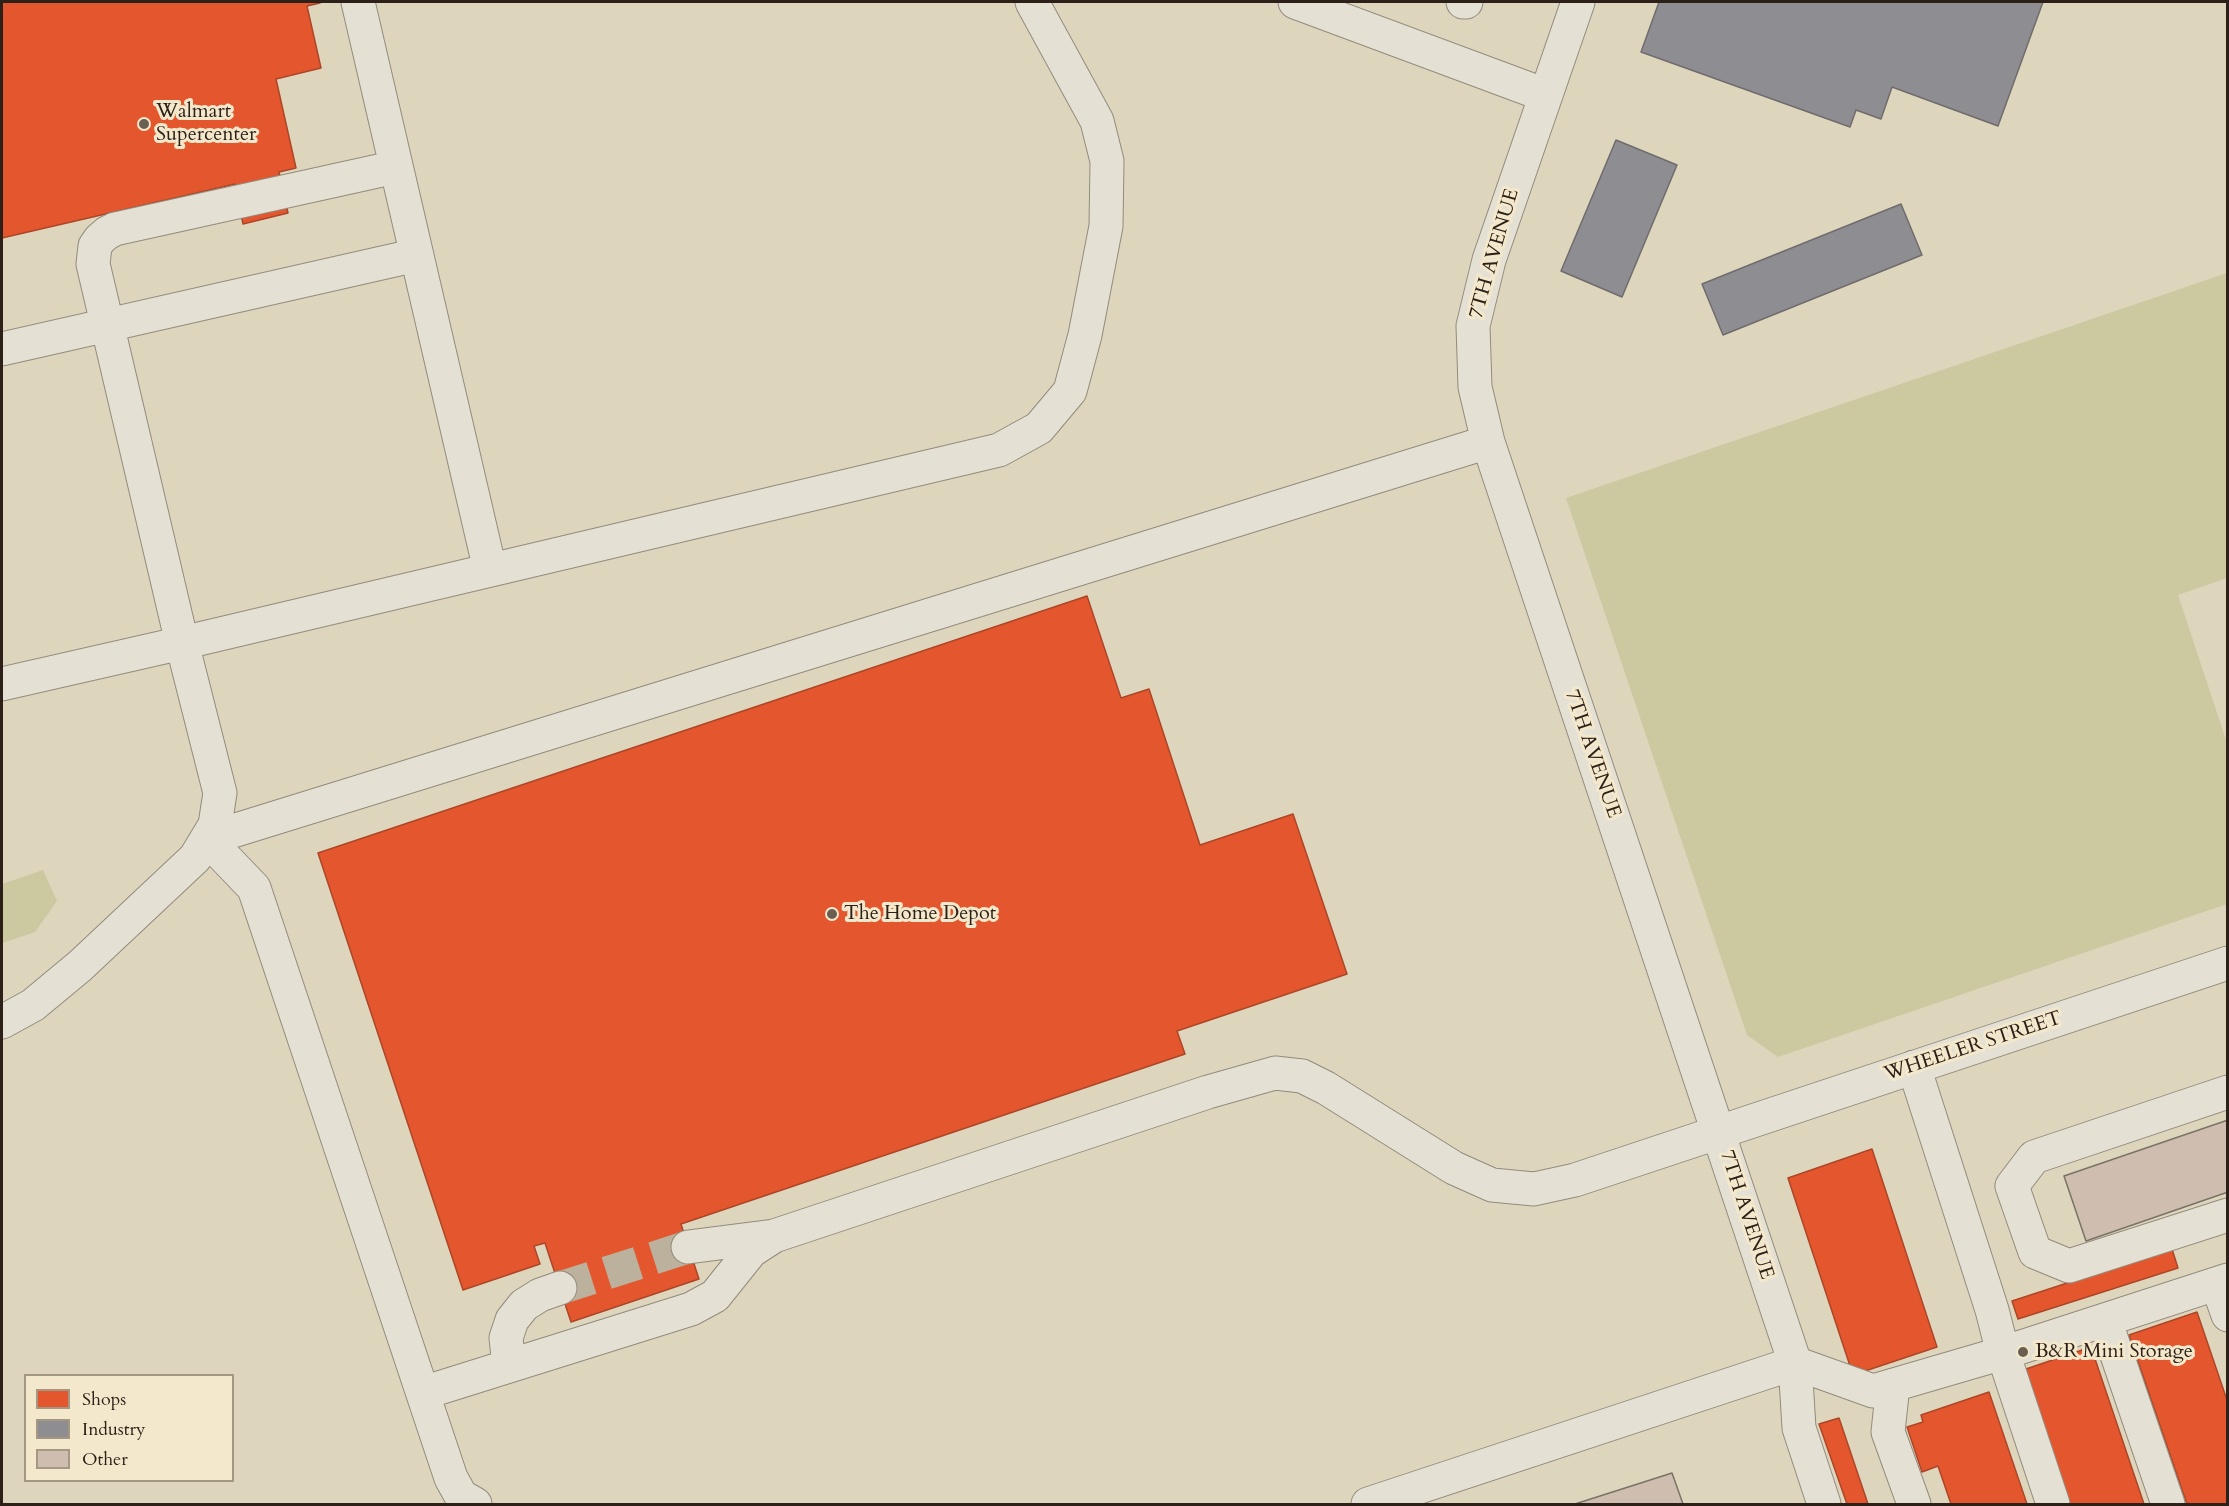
<!DOCTYPE html>
<html>
<head>
<meta charset="utf-8">
<style>
  body { margin:0 }
  #map { position:relative; width:2229px; height:1506px; overflow:hidden; background:#ded5bd; font-family:Cardo,serif }
  canvas { display:block }
  .frame { position:absolute; inset:0; border:3px solid #2d2018; pointer-events:none }
  .legend { position:absolute; left:24px; top:1374px; width:210px; height:108px; box-sizing:border-box; background:#f3e8cb; border:2px solid #a49883; margin:0; padding:8px 10px; list-style:none; font-size:18px; color:#2d2018 }
  .legend li { display:flex; align-items:center; gap:12px; height:30px }
  .legend b { width:30px; border:2px solid #a49883 }
</style>
</head>
<body>
<div id="map">
<canvas width="2229" height="1506"></canvas>
<div class="frame"></div>
<ul class="legend">
<li><b style="height:16px;background:#e4572e"></b>Shops</li>
<li><b style="height:16px;background:#8d8d92"></b>Industry</li>
<li><b style="height:16px;background:#cfbeaf"></b>Other</li>
</ul>
</div>
<script>
const g = document.querySelector('canvas').getContext('2d');
g.lineJoin = 'round';
function fill(path, color) {
  g.fillStyle = color;
  g.fill(path, 'evenodd');
}
function toPath(rows) {
  const path = new Path2D();
  for (const r of rows) {
    path.moveTo(r[0], r[1]);
    for (let i = 2; i < r.length; i += 2) path.lineTo(r[i], r[i + 1]);
  }
  return path;
}
function strokePath(path, color, width, dash) {
  g.strokeStyle = color;
  g.lineWidth = width;
  g.lineCap = dash ? 'butt' : 'round';
  g.setLineDash(dash || []);
  g.stroke(path);
}
function drawText(font, color, halo, rows, align = 'center') {
  g.font = font + ' Cardo,serif';
  g.lineWidth = 6;
  g.setLineDash([]);
  g.textBaseline = 'middle';
  g.strokeStyle = halo;
  g.fillStyle = color;
  for (const [text, x, y, turn = 0] of rows) {
    g.save();
    g.translate(x, y);
    g.rotate((+turn || 0) * Math.PI / 180);
    g.textAlign = isNaN(turn) ? turn : align;
    if (halo) g.strokeText(text, 0, 0);
    g.fillText(text, 0, 0);
    g.restore();
  }
}
fill(toPath([
  [2227,273,2227,578,2178,595,2227,743,2227,904,1778,1057,1747,1035,1566,498],
  [43,870,57,901,35,932,2,943,2,884]
]), '#ccc89f');
const shops = toPath([
  [2,2,319,2,320,3,307,6,321,68,276,79,296,168,279,172,288,213,243,224,235,184,2,238,2,2],
  [1087,596,1121,698,1149,689,1200,845,1293,814,1347,974,1177,1031,1185,1054,681,1224,699,1279,571,1322,545,1243,534,1246,540,1264,463,1290,318,853,1087,596],
  [1872,1149,1937,1347,1853,1375,1788,1178,1872,1149],
  [2172,1249,2178,1268,2018,1319,2012,1301,2172,1249],
  [2197,1312,2228,1403,2228,1504,2187,1504,2129,1335,2197,1312],
  [2091,1347,2144,1504,2068,1504,2023,1370,2091,1347],
  [1989,1392,2027,1504,1951,1504,1938,1466,1922,1472,1907,1427,1923,1422,1921,1415,1989,1392],
  [1839,1418,1868,1504,1847,1504,1819,1424,1839,1418]
]);
fill(shops, '#e4572e');
strokePath(shops, '#ad4627', 1.5);
const industry = toPath([
  [1659,2,2043,2,1998,126,1892,87,1881,119,1856,110,1850,127,1641,52,1659,2],
  [1616,140,1677,165,1622,297,1561,271,1616,140],
  [1901,204,1922,255,1723,335,1702,284,1901,204]
]);
fill(industry, '#8d8d92');
strokePath(industry, '#706c6d', 1.5);
const building = toPath([
  [2228,1120,2228,1192,2086,1241,2064,1176,2228,1120],
  [1672,1473,1683,1504,1575,1504,1672,1473]
]);
fill(building, '#cfbeaf');
strokePath(building, '#797366', 1.5);
strokePath(toPath([
  [560,1288,688,1247]
]), '#bbb19c', 33, [33, 16]);
const minor = toPath([
  [358,2,490,570],
  [1295,2,1545,95],
  [1463,2,1466,2],
  [1578,2,1489,260,1473,326,1475,387,1488,442,1795,1363,1799,1428,1824,1504],
  [2,349,417,255],
  [2,684,182,643,93,264,95,246,100,239,107,233,115,229,396,167],
  [2,1022,33,1005,80,966,195,858,215,825,220,793,182,643,999,450,1039,428,1070,391,1085,335,1106,226,1107,161,1097,121,1032,2],
  [2228,1092,2034,1157,2012,1186,2035,1252,2069,1266,2228,1215],
  [688,1247,774,1236],
  [2217,1284,2228,1315],
  [2105,1320,2168,1504],
  [509,1366,506,1338,512,1320,524,1305,540,1295,560,1288],
  [1893,1385,1888,1432,1914,1504],
  [423,1393,691,1309,715,1296,751,1251,774,1236,1208,1092,1275,1073,1302,1076,1326,1088,1454,1168,1492,1185,1534,1189,1575,1180,2228,963],
  [475,1504,461,1496,451,1478,254,888,207,839,1488,442],
  [1368,1504,1795,1363,1873,1391,2003,1353,1992,1310,1914,1067],
  [2053,1504,2003,1353,2228,1280]
]);
strokePath(minor, '#928b7d', 35);
strokePath(minor, '#e5e0d4', 33);
for (const [x, y, r, color] of [
  [144,124,6,"#6b5f52"],
  [832,914,6,"#6b5f52"],
  [2023,1352,6,"#6b5f52"]
]) {
  const dot = new Path2D();
  dot.arc(x, y, r, 0, 2 * Math.PI);
  g.fillStyle = color;
  g.fill(dot);
  strokePath(dot, '#f3e8cb', 2);
}
drawText('20px', '#2d2018', '#f3e8cb', [
  ["Walmart",156,112],
  ["Supercenter",156,135],
  ["The Home Depot",844,914],
  ["B&R Mini Storage",2035,1352]
], 'left');
drawText('20px', '#2d2018', '#f3e8cb', [
  ["7TH AVENUE",1495,254,-74],
  ["7TH AVENUE",1592,754,71],
  ["WHEELER STREET",1973,1047,-18],
  ["7TH AVENUE",1746,1215,72]
]);
</script>
</body>
</html>
